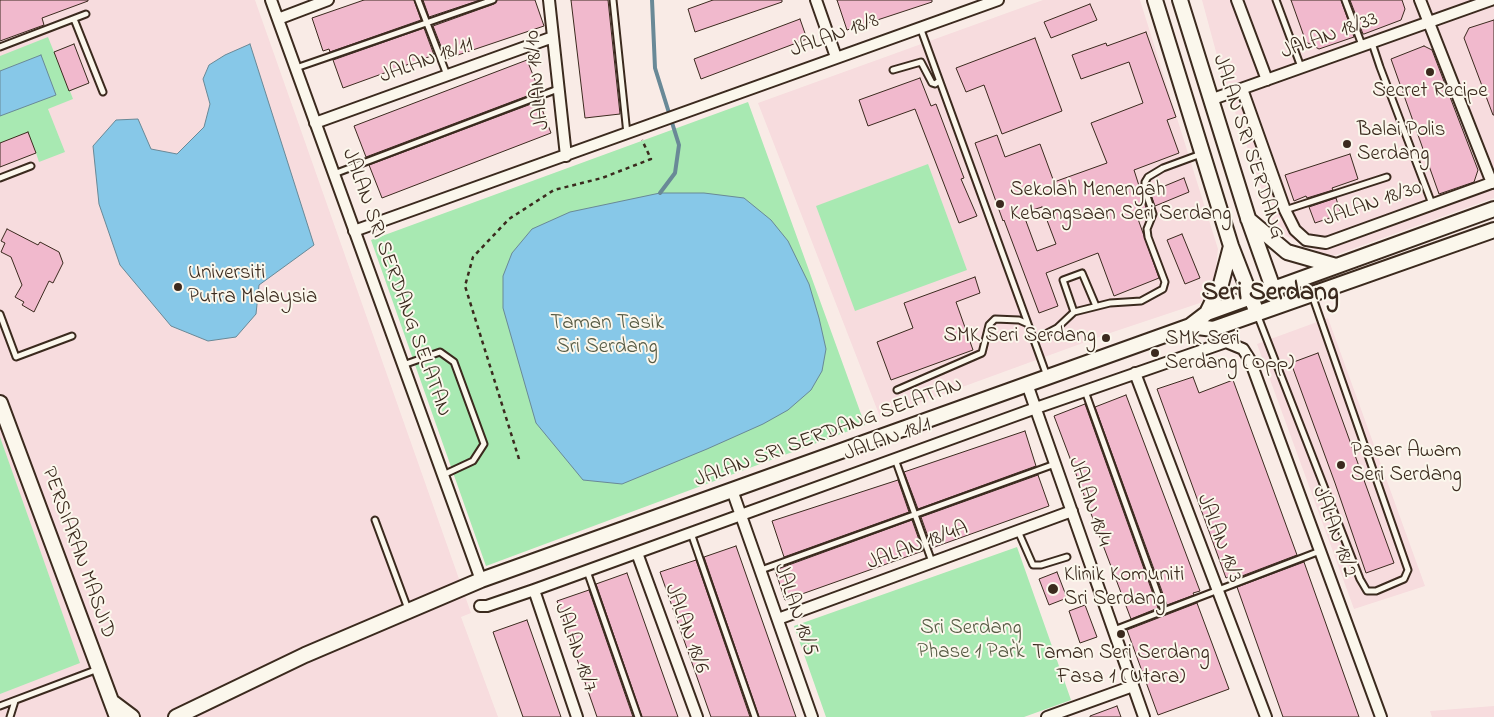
<!DOCTYPE html>
<html>
<head>
<meta charset="utf-8">
<style>
  body { margin:0 }
  canvas { display:block; background:#f9ebe6 }
</style>
</head>
<body>
<canvas width="1494" height="717"></canvas>
<script>
const g = document.querySelector('canvas').getContext('2d');
g.lineJoin = 'round';
function fill(path, color) {
  g.fillStyle = color;
  g.fill(path, 'evenodd');
}
function toPath(rows) {
  const path = new Path2D();
  for (const r of rows) {
    path.moveTo(r[0], r[1]);
    for (let i = 2; i < r.length; i += 2) path.lineTo(r[i], r[i + 1]);
  }
  return path;
}
function strokePath(path, color, width, dash) {
  g.strokeStyle = color;
  g.lineWidth = width;
  g.lineCap = dash ? 'butt' : 'round';
  g.setLineDash(dash || []);
  g.stroke(path);
}
function drawText(font, color, halo, rows, align = 'center') {
  g.font = font + ' "Indie Flower",sans-serif';
  g.lineWidth = 4;
  g.setLineDash([]);
  g.textBaseline = 'middle';
  g.strokeStyle = halo;
  g.fillStyle = color;
  for (const [text, x, y, turn = 0] of rows) {
    g.save();
    g.translate(x, y);
    g.rotate((+turn || 0) * Math.PI / 180);
    g.textAlign = isNaN(turn) ? turn : align;
    if (halo) g.strokeText(text, 0, 0);
    g.fillText(text, 0, 0);
    g.restore();
  }
}
fill(toPath([
  [0,0,255,0,471,613,461,617,498,717,0,717],
  [1043,0,1140,0,1218,249,1215,275,1209,293,1200,303,1113,332,880,417,758,103],
  [1202,0,1494,0,1494,198,1330,257,1276,231,1222,74],
  [1328,318,1425,586,1354,609,1257,344],
  [1494,706,1494,717,1432,717,1430,711]
]), '#f7dcde');
fill(toPath([
  [48,37,54,52,74,44,89,83,70,91,73,99,48,109,65,152,39,162,36,153,0,167,0,56],
  [748,102,865,425,486,566,371,240],
  [928,164,967,270,855,311,816,206],
  [0,437,80,663,0,694],
  [1017,547,1071,700,1024,717,826,717,794,626]
]), '#a8e9b2');
const water = toPath([
  [250,44,314,245,259,285,256,314,236,337,208,341,171,326,120,265,99,204,93,146,116,120,138,119,151,149,177,154,204,127,210,104,203,79,209,65,225,55,250,44],
  [41,55,56,95,0,116,0,71,41,55],
  [660,193,704,193,744,198,771,220,788,241,809,284,819,318,826,349,822,371,811,390,788,410,763,424,707,449,622,484,583,480,536,423,503,308,503,276,512,253,532,229,570,212,660,193]
]);
fill(water, '#87c8e8');
strokePath(water, '#698997', 1);
strokePath(toPath([
  [652,0,655,68,679,145,675,173,660,193]
]), '#698997', 4);
const building = toPath([
  [0,0,88,0,88,1,42,18,44,25,0,41,0,0],
  [364,0,414,0,421,20,330,52,329,49,323,51,312,18,364,0],
  [423,0,480,0,429,17,423,0],
  [497,0,535,0,544,26,446,59,433,26,494,4,497,0],
  [571,0,608,0,620,114,585,118,571,0],
  [713,0,782,0,782,2,695,32,688,9,713,0],
  [837,0,932,0,932,2,847,30,837,0],
  [1291,0,1341,0,1354,37,1319,49,1306,42,1291,0],
  [1350,0,1402,0,1405,9,1401,20,1364,34,1363,34,1350,0],
  [1090,4,1097,20,1051,38,1044,22,1090,4],
  [800,19,807,39,701,79,694,59,800,19],
  [1494,20,1494,115,1493,115,1464,38,1469,28,1494,20],
  [424,28,434,55,343,88,333,60,424,28],
  [1146,32,1176,117,1167,120,1179,153,1134,170,1148,214,1138,219,1159,278,1114,296,1098,253,1046,273,1058,306,1039,313,1004,220,1003,221,975,143,997,135,1005,157,1040,144,1054,182,1107,163,1091,123,1143,103,1129,62,1081,79,1072,55,1106,43,1107,46,1146,32],
  [1042,207,1056,244,1037,251,1023,213,1042,207],
  [1035,38,1062,111,1002,134,984,85,966,92,956,68,1035,38],
  [74,44,89,83,69,91,54,52,74,44],
  [1424,46,1432,50,1478,170,1474,182,1439,194,1391,59,1424,46],
  [527,60,539,90,535,91,535,93,366,157,354,126,527,60],
  [920,78,931,106,936,104,964,178,961,179,977,216,959,223,915,109,868,126,859,100,920,78],
  [539,101,551,133,382,198,369,165,539,101],
  [28,132,36,153,0,167,0,143,28,132],
  [1350,154,1358,179,1332,188,1333,190,1307,198,1306,196,1294,201,1285,175,1350,154],
  [1184,178,1189,192,1155,206,1150,192,1184,178],
  [1336,198,1341,214,1315,223,1309,207,1336,198],
  [7,229,38,245,40,242,59,252,63,263,53,283,49,281,34,312,22,305,24,302,15,297,22,285,11,257,1,252,5,243,1,241,7,229],
  [1182,234,1200,278,1185,284,1167,240,1182,234],
  [975,277,980,293,956,302,973,350,891,380,877,342,913,328,904,303,975,277],
  [1318,353,1394,563,1366,573,1335,483,1291,363,1318,353],
  [1193,377,1199,393,1233,380,1297,555,1234,579,1233,575,1226,578,1157,389,1193,377],
  [1126,395,1200,591,1193,593,1194,595,1167,605,1095,407,1126,395],
  [1085,404,1158,608,1131,619,1054,416,1085,404],
  [1025,431,1036,466,918,509,904,472,1025,431],
  [1038,475,1049,506,932,548,921,517,1038,475],
  [898,480,909,512,784,557,772,521,898,480],
  [912,520,923,551,785,600,775,570,912,520],
  [736,546,796,717,759,717,704,557,736,546],
  [696,560,750,717,711,717,660,572,696,560],
  [1304,562,1359,717,1283,717,1237,587,1304,562],
  [1057,572,1067,598,1049,605,1039,579,1057,572],
  [627,573,678,717,642,717,596,584,627,573],
  [589,590,633,717,597,717,557,601,589,590],
  [1197,603,1229,689,1158,715,1127,630,1197,603],
  [1085,605,1097,637,1080,643,1069,611,1085,605],
  [527,620,561,717,523,717,493,632,527,620],
  [1117,706,1121,717,1090,717,1090,716,1117,706]
]);
fill(building, '#f1b9cd');
strokePath(building, '#3b2a1e', 1);
const lane = toPath([
  [418,0,447,75],
  [613,0,627,134],
  [1276,0,1301,67],
  [1345,0,1362,45],
  [74,19,103,92],
  [920,27,1047,376],
  [1372,43,1380,67,1432,204],
  [0,47,86,14],
  [296,68,493,0],
  [893,70,921,62,932,83,935,84,939,81],
  [334,174,558,89],
  [0,178,31,166],
  [1285,210,1387,177],
  [1074,312,1063,280,1082,273,1096,306],
  [0,314,16,357,72,336],
  [1257,314,1360,579,1367,591,1376,591,1404,579,1408,570,1312,295],
  [1034,340,1057,328,1074,312,1110,303,1141,301,1163,289,1165,282,1148,237,1147,229,1153,214,1145,190,1145,182,1148,177,1163,168,1201,154],
  [403,365,440,352,454,362,484,444,473,461,443,475],
  [897,390,982,353,989,325,995,319,1019,320,1028,324],
  [1085,391,1164,611],
  [895,459,932,562],
  [375,520,408,609],
  [1018,531,1033,565,1041,565,1067,557],
  [691,533,755,717],
  [761,570,1055,464],
  [587,571,638,717],
  [1114,630,1320,551],
  [0,706,98,669],
  [10,717,15,701]
]);
const street = toPath([
  [271,0,481,580],
  [549,0,566,156],
  [816,0,836,57],
  [1237,0,1267,80],
  [1420,0,1492,183],
  [278,19,328,0],
  [1242,89,1285,210,1295,230,1306,240,1326,243,1494,182],
  [1210,100,1491,0],
  [315,123,553,37],
  [354,231,998,0],
  [1135,373,1266,717],
  [1027,384,1144,717],
  [732,490,812,717],
  [637,553,697,717],
  [534,590,577,717],
  [480,606,487,606,534,590,1036,408,1226,342,1243,349,1250,360,1381,717],
  [778,619,1072,511],
  [1047,717,1133,686]
]);
const secondary = toPath([
  [1155,0,1231,246,1257,313],
  [1180,0,1248,218,1279,305],
  [1248,219,1287,252,1336,266],
  [1207,313,1221,284,1231,246],
  [1190,326,1213,329,1494,230],
  [0,403,117,717],
  [112,702,132,717],
  [176,717,305,655,481,580,1190,326,1207,313,1494,209]
]);
strokePath(lane, '#3b2a1e', 9);
strokePath(street, '#3b2a1e', 14);
strokePath(secondary, '#3b2a1e', 18);
strokePath(toPath([
  [519,459,465,286,473,257,509,219,554,190,602,178,651,159,642,140]
]), '#3b2a1e', 2.5, [4, 4]);
strokePath(lane, '#fbf7ec', 5);
strokePath(street, '#fbf7ec', 10);
strokePath(secondary, '#fbf7ec', 14);
for (const [x, y, r, color] of [
  [1430,72,5,"#3b2a1e"],
  [1347,144,5,"#3b2a1e"],
  [1000,204,5,"#3b2a1e"],
  [178,287,5,"#3b2a1e"],
  [1106,338,5,"#3b2a1e"],
  [1155,353,5,"#3b2a1e"],
  [1341,465,5,"#3b2a1e"],
  [1053,589,6,"#3b2a1e"],
  [1121,634,5,"#3b2a1e"]
]) {
  const dot = new Path2D();
  dot.arc(x, y, r, 0, 2 * Math.PI);
  g.fillStyle = color;
  g.fill(dot);
  strokePath(dot, '#fbf7ec', 2);
}
drawText('21px', '#3b2a1e', '#fbf7ec', [
  ["JALAN 18/8",835,37,-20],
  ["JALAN 18/33",1330,37,-20],
  ["JALAN 18/11",427,62,-20],
  ["JALAN 18/10",539,80,-96],
  ["JALAN SRI SERDANG",1247,147,72],
  ["JALAN 18/30",1373,205,-19],
  ["JALAN SRI SERDANG SELATAN",395,283,70],
  ["JALAN SRI SERDANG SELATAN",829,434,-20],
  ["JALAN 18/1",888,441,-20],
  ["JALAN 18/4",1088,502,71],
  ["JALAN 18/2",1333,532,70],
  ["JALAN 18/3",1218,539,69],
  ["JALAN 18/4A",918,547,-20],
  ["PERSIARAN MASJID",77,553,70],
  ["JALAN 18/5",794,610,71],
  ["JALAN 18/6",685,629,70],
  ["JALAN 18/7",574,648,71]
]);
drawText('21px', '#3b2a1e', '#fbf7ec', [
  ["Secret Recipe",1430,93,"center"],
  ["Balai Polis",1357,132],
  ["Serdang",1357,156],
  ["Sekolah Menengah",1010,192],
  ["Kebangsaan Seri Serdang",1010,216],
  ["Universiti",188,275],
  ["Putra Malaysia",188,299],
  ["SMK Seri Serdang",1096,338,"right"],
  ["SMK Seri",1165,341],
  ["Serdang (Opp)",1165,365],
  ["Pasar Awam",1351,453],
  ["Seri Serdang",1351,477],
  ["Klinik Komuniti",1064,577],
  ["Sri Serdang",1064,601],
  ["Taman Seri Serdang",1121,655,"center"],
  ["Fasa 1 (Utara)",1121,679,"center"]
], 'left');
drawText('21px', '#565a43', '#fbf7ec', [
  ["Taman Tasik",607,325],
  ["Sri Serdang",607,349],
  ["Sri Serdang",971,630],
  ["Phase 1 Park",971,654]
]);
drawText('bold 26px', '#3b2a1e', '#fbf7ec', [
  ["Seri Serdang",1270,295]
]);
</script>
</body>
</html>
